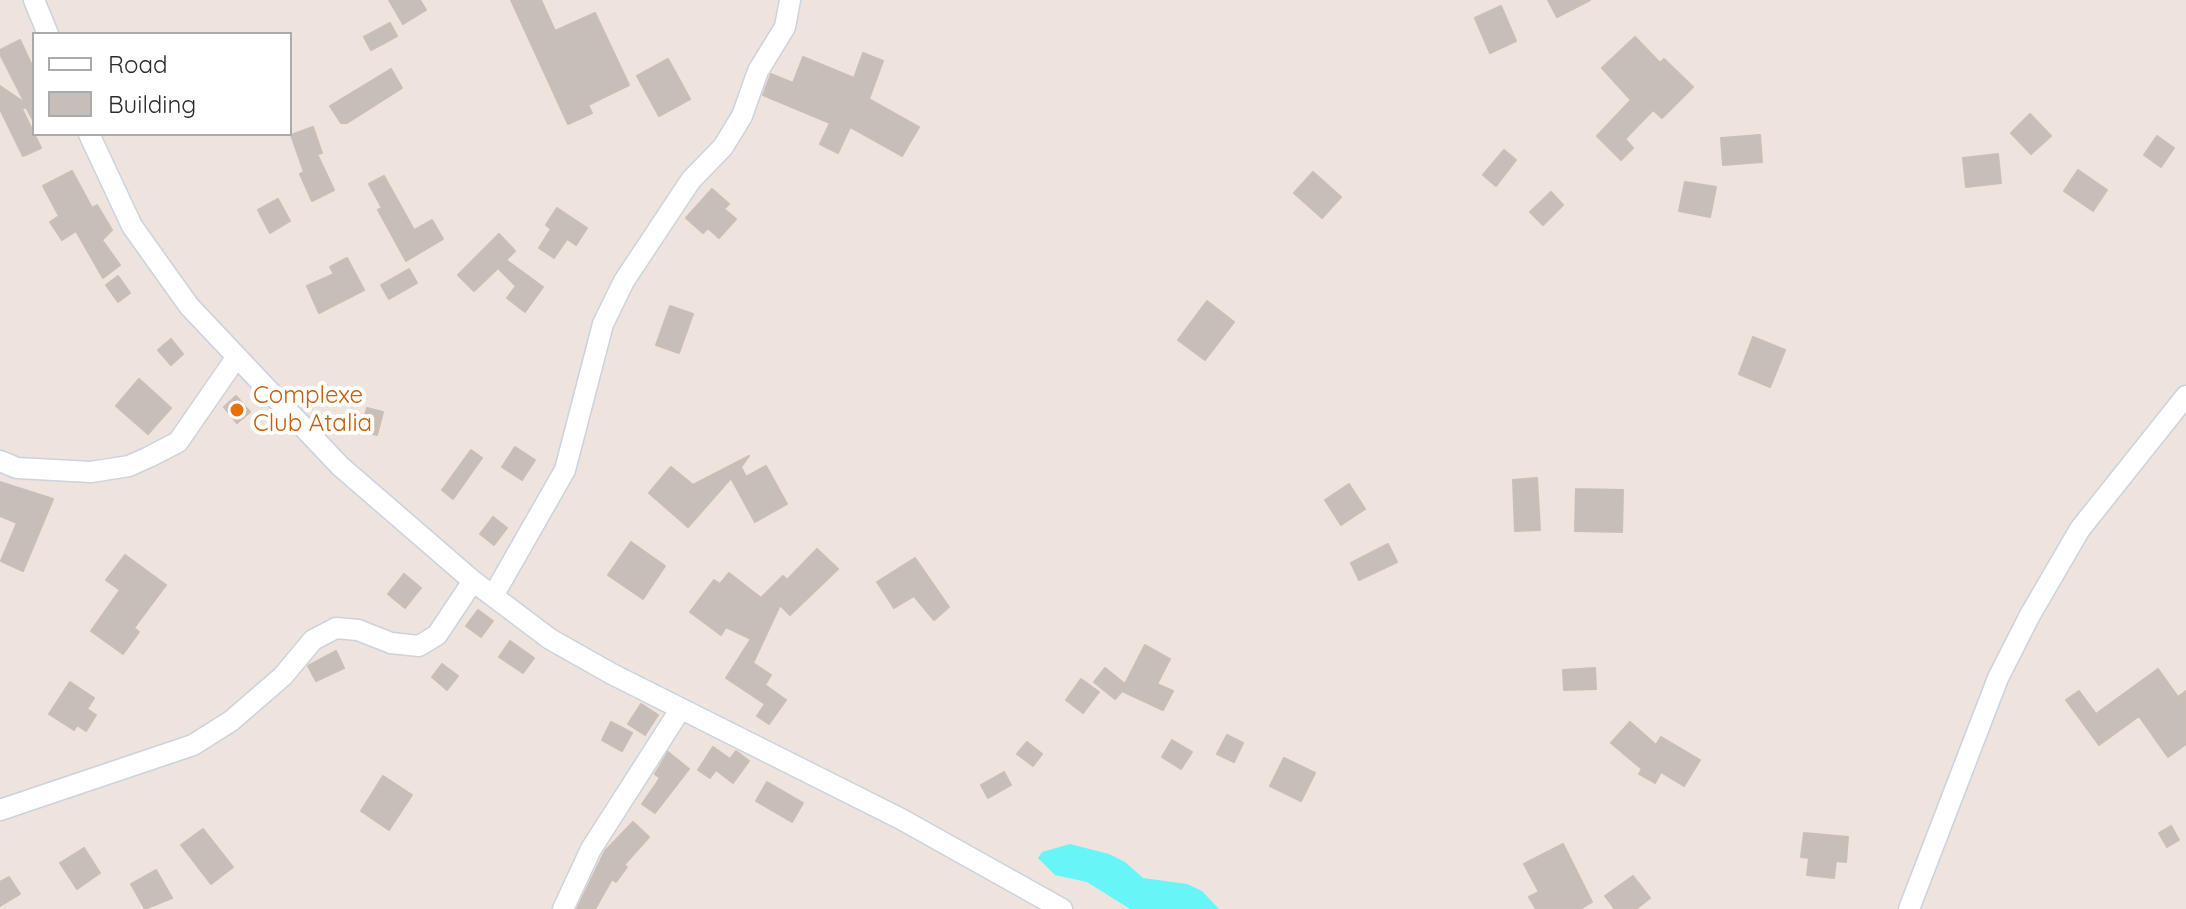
<!DOCTYPE html>
<html>
<head>
<meta charset="utf-8">
<style>
  body { margin:0 }
  #map { position:relative; width:2186px; height:909px; overflow:hidden; background:#eee3dd; font-family:Quicksand,sans-serif }
  canvas { display:block }
  .legend { position:absolute; left:32px; top:32px; width:260px; height:104px; box-sizing:border-box; background:#fff; border:2px solid #ababab; margin:0; padding:10px 14px; list-style:none; font-size:24px; color:#2c2c2c }
  .legend li { display:flex; align-items:center; gap:16px; height:40px }
  .legend b { width:40px; border:2px solid #ababab }
</style>
</head>
<body>
<div id="map">
<canvas width="2186" height="909"></canvas>
<ul class="legend">
<li><b style="height:10px;background:#fff"></b>Road</li>
<li><b style="height:22px;background:#c6beb8"></b>Building</li>
</ul>
</div>
<script>
const g = document.querySelector('canvas').getContext('2d');
g.lineJoin = 'round';
function fill(path, color) {
  g.fillStyle = color;
  g.fill(path, 'evenodd');
}
function toPath(rows) {
  const path = new Path2D();
  for (const r of rows) {
    path.moveTo(r[0], r[1]);
    for (let i = 2; i < r.length; i += 2) path.lineTo(r[i], r[i + 1]);
  }
  return path;
}
function strokePath(path, color, width, dash) {
  g.strokeStyle = color;
  g.lineWidth = width;
  g.lineCap = dash ? 'butt' : 'round';
  g.setLineDash(dash || []);
  g.stroke(path);
}
function drawText(font, color, halo, rows, align = 'center') {
  g.font = font + ' Quicksand,sans-serif';
  g.lineWidth = 8;
  g.setLineDash([]);
  g.textBaseline = 'middle';
  g.strokeStyle = halo;
  g.fillStyle = color;
  for (const [text, x, y, turn = 0] of rows) {
    g.save();
    g.translate(x, y);
    g.rotate((+turn || 0) * Math.PI / 180);
    g.textAlign = isNaN(turn) ? turn : align;
    if (halo) g.strokeText(text, 0, 0);
    g.fillText(text, 0, 0);
    g.restore();
  }
}
fill(toPath([
  [1070,844,1109,854,1125,862,1143,878,1187,884,1202,891,1219,909,1130,909,1087,882,1055,875,1038,858,1042,852]
]), '#68f5f8');
const building = toPath([
  [389,0,420,0,426,10,403,24,389,0],
  [511,0,541,0,555,31,595,13,629,85,588,105,592,113,568,124,511,0],
  [1548,0,1590,0,1557,17,1548,0],
  [1501,6,1516,41,1490,53,1475,18,1501,6],
  [390,23,397,36,371,50,364,37,390,23],
  [1635,37,1660,63,1664,59,1693,87,1662,118,1653,110,1625,139,1633,148,1621,160,1597,136,1631,100,1602,68,1635,37],
  [20,40,34,70,34,122,26,107,22,109,41,148,23,156,0,109,0,86,25,103,0,54,0,50,20,40],
  [863,53,883,61,869,99,919,127,902,156,850,127,838,153,820,144,830,123,763,95,771,74,793,83,803,57,854,78,863,53],
  [668,59,690,99,659,116,637,76,668,59],
  [391,69,402,88,347,123,341,123,330,106,391,69],
  [2030,114,2051,136,2031,154,2011,133,2030,114],
  [313,127,322,153,317,154,334,190,312,201,300,174,304,172,291,135,313,127],
  [1760,135,1762,162,1723,165,1721,138,1760,135],
  [2157,136,2174,148,2161,167,2144,155,2157,136],
  [1504,150,1516,160,1496,186,1483,175,1504,150],
  [1998,154,2001,183,1966,187,1963,158,1998,154],
  [2078,170,2107,190,2093,211,2064,191,2078,170],
  [72,171,92,208,97,205,112,230,102,240,120,265,103,278,76,231,62,240,50,222,59,216,43,186,72,171],
  [1313,172,1341,197,1322,218,1294,193,1313,172],
  [384,176,414,230,432,220,443,239,406,261,378,210,382,208,369,184,384,176],
  [1685,182,1716,187,1710,217,1679,211,1685,182],
  [712,189,729,204,724,209,736,219,719,238,708,228,703,233,686,218,712,189],
  [1551,192,1563,205,1543,225,1530,212,1551,192],
  [278,199,290,221,270,233,258,210,278,199],
  [557,208,587,228,576,245,567,239,554,258,539,248,551,229,546,225,557,208],
  [499,234,515,251,506,260,543,287,525,312,507,298,516,286,498,268,474,291,458,275,499,234],
  [347,258,364,290,319,313,307,286,334,274,330,267,347,258],
  [409,269,417,283,389,299,381,285,409,269],
  [118,276,130,293,118,302,106,285,118,276],
  [1207,301,1234,322,1205,360,1178,340,1207,301],
  [670,306,693,314,679,353,656,345,670,306],
  [1753,337,1785,350,1770,387,1739,374,1753,337],
  [171,339,183,354,171,365,158,350,171,339],
  [139,379,171,408,148,434,116,406,139,379],
  [236,396,250,412,237,423,224,407,236,396],
  [367,408,383,412,377,435,361,430,367,408],
  [515,447,535,460,522,480,502,467,515,447],
  [471,450,482,458,453,499,442,490,471,450],
  [749,456,741,467,746,477,766,466,787,504,755,522,731,478,688,527,649,493,671,467,693,485,749,456],
  [1537,478,1540,530,1515,531,1513,480,1537,478],
  [0,482,53,499,23,571,1,561,17,523,0,516,0,482],
  [1349,484,1365,509,1341,525,1325,500,1349,484],
  [1576,489,1623,490,1622,532,1575,531,1576,489],
  [493,517,507,528,494,545,480,534,493,517],
  [631,542,665,566,643,599,608,575,631,542],
  [1388,544,1397,562,1359,580,1351,563,1388,544],
  [817,549,838,569,790,615,780,605,753,663,771,675,765,685,786,700,769,724,757,716,765,704,726,678,751,639,726,627,721,635,690,612,714,580,720,584,729,573,761,598,783,576,787,580,817,549],
  [125,555,166,585,134,628,139,632,123,654,91,631,120,590,106,580,125,555],
  [915,558,949,607,934,620,914,596,894,608,877,582,915,558],
  [404,574,421,588,405,608,388,594,404,574],
  [478,610,493,621,481,637,466,626,478,610],
  [510,641,534,658,523,673,499,657,510,641],
  [1145,645,1170,659,1157,684,1173,691,1163,710,1122,691,1115,699,1094,682,1105,668,1125,684,1145,645],
  [336,651,344,668,316,681,308,666,336,651],
  [442,664,458,676,447,690,432,677,442,664],
  [1595,668,1596,689,1564,690,1563,670,1595,668],
  [2158,669,2178,697,2186,691,2186,744,2168,757,2139,716,2099,745,2066,700,2079,691,2096,714,2158,669],
  [1081,679,1099,692,1083,713,1066,700,1081,679],
  [70,682,94,698,87,709,96,715,86,731,77,725,74,730,49,714,70,682],
  [641,704,658,715,645,735,628,724,641,704],
  [611,722,632,733,622,751,602,740,611,722],
  [1630,722,1656,745,1661,737,1700,760,1684,786,1661,772,1655,783,1639,774,1642,769,1611,743,1630,722],
  [1227,735,1243,743,1234,762,1217,754,1227,735],
  [1172,740,1192,752,1181,769,1162,757,1172,740],
  [1027,742,1042,754,1033,766,1017,754,1027,742],
  [713,747,730,759,736,751,749,761,733,783,716,770,710,778,698,770,713,747],
  [668,752,689,769,655,813,642,804,660,778,655,774,668,752],
  [1284,758,1315,773,1301,801,1270,786,1284,758],
  [1004,772,1011,785,988,798,981,785,1004,772],
  [383,776,412,795,389,830,361,811,383,776],
  [767,782,803,803,792,822,756,801,767,782],
  [633,822,649,837,624,865,627,867,616,882,612,879,595,909,577,909,605,851,633,822],
  [2171,826,2179,840,2167,847,2159,833,2171,826],
  [203,829,233,867,211,884,181,845,203,829],
  [1804,833,1848,837,1846,862,1836,861,1834,878,1807,875,1809,858,1801,857,1804,833],
  [1563,844,1592,902,1580,909,1536,909,1529,897,1539,892,1524,864,1563,844],
  [84,848,100,873,77,889,60,863,84,848],
  [156,870,172,898,145,909,131,884,156,870],
  [1633,876,1650,898,1636,909,1615,909,1605,896,1633,876],
  [9,877,20,894,0,906,0,882,9,877]
]);
fill(building, '#c6beb8');
strokePath(building, '#cabeb6', 2);
const minor = toPath([
  [34,0,48,34],
  [89,134,132,226,189,306,340,466,473,581,550,639,612,674,901,819,1062,909],
  [0,461,17,468,91,472,129,466,149,457,178,442,236,358],
  [493,596,565,470,603,324,624,281,691,180,723,147,742,116,758,71,785,27,790,0],
  [0,810,193,745,231,721,283,676,313,640,336,628,358,630,391,643,419,646,437,635,473,581],
  [563,909,591,849,680,710],
  [1909,909,1998,678,2030,615,2080,529,2186,396]
]);
strokePath(minor, '#cbd3de', 23);
strokePath(minor, '#fff', 20);
for (const [x, y, r, color] of [
  [237,410,8,"#e8710a"]
]) {
  const dot = new Path2D();
  dot.arc(x, y, r, 0, 2 * Math.PI);
  g.fillStyle = color;
  g.fill(dot);
  strokePath(dot, '#fff', 3);
}
drawText('24px', '#c56008', '#fff', [
  ["Complexe",253,396],
  ["Club Atalia",253,424]
], 'left');
</script>
</body>
</html>
